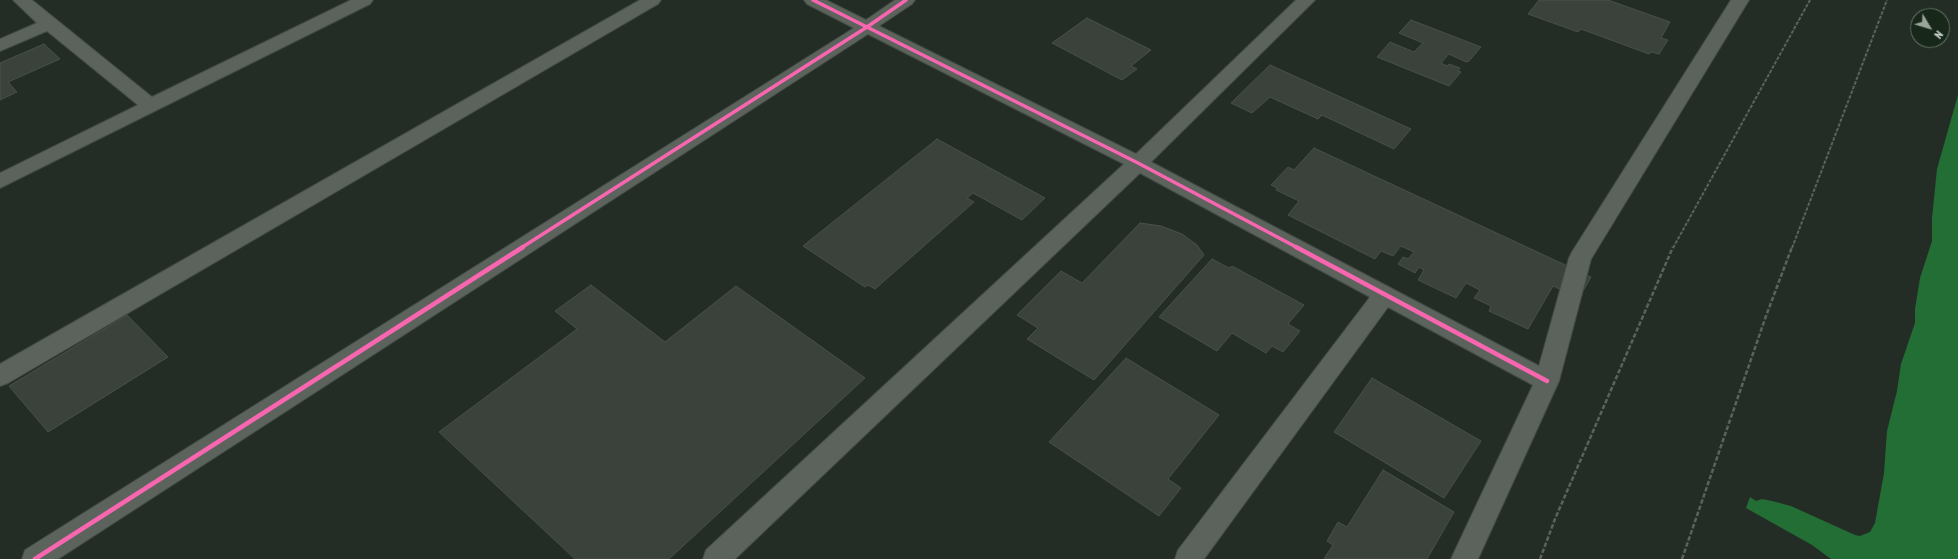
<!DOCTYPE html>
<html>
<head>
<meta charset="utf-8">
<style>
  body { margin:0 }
  #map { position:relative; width:1958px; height:559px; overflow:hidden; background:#242d25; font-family:"PT Sans Narrow",sans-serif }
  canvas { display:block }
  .north { position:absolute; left:1910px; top:8px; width:40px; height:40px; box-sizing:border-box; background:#172719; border:1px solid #657366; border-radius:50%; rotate:128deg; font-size:11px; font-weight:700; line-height:16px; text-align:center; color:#d9e4da }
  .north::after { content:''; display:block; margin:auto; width:14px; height:18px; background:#9aa49b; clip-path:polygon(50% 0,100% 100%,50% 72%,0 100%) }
</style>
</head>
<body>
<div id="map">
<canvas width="1958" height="559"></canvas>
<div class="north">N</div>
</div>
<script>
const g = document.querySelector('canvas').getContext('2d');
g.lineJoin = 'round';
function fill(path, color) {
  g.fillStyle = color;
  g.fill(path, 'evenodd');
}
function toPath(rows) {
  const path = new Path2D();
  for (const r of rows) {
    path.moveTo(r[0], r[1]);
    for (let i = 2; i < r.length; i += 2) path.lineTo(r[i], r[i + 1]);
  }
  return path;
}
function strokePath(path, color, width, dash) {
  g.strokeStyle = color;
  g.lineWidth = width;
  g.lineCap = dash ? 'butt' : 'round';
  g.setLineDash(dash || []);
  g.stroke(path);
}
fill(toPath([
  [1958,95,1958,559,1831,559,1812,545,1746,508,1750,497,1756,501,1762,499,1772,501,1791,506,1855,535,1860,536,1870,532,1875,523,1884,473,1887,431,1897,391,1901,364,1915,323,1915,309,1920,278,1932,241,1932,218,1937,169]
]), '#236e35');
const building = toPath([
  [1539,0,1608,0,1670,22,1661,38,1668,40,1659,54,1651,52,1649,54,1581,29,1578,32,1528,14,1539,0],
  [1087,18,1151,50,1131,66,1137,69,1122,80,1052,43,1087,18],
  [1411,20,1481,47,1469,61,1466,62,1449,54,1441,63,1447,66,1449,64,1460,68,1458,71,1461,72,1449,86,1377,57,1390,42,1414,52,1423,43,1399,33,1411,20],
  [44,44,60,59,8,82,17,92,0,100,0,63,44,44],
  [1270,65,1411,129,1394,149,1322,115,1318,119,1270,97,1252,113,1231,103,1270,65],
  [937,139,1045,198,1022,220,973,193,967,198,974,202,875,289,868,285,865,287,803,246,937,139],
  [1314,148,1591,277,1579,298,1553,286,1528,329,1489,311,1491,306,1474,298,1480,290,1466,283,1456,298,1418,280,1424,270,1419,267,1415,273,1398,264,1403,257,1408,259,1414,252,1401,246,1393,256,1381,251,1375,259,1288,215,1299,201,1276,190,1277,188,1271,185,1288,167,1294,170,1314,148],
  [1140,223,1161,226,1182,234,1197,245,1204,255,1094,380,1027,339,1038,328,1017,315,1061,271,1082,283,1140,223],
  [1212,259,1229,268,1232,266,1304,305,1288,324,1300,331,1283,352,1272,346,1266,353,1232,333,1217,351,1159,317,1212,259],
  [591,285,665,342,736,286,865,378,669,559,575,559,439,432,577,329,555,311,591,285],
  [127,315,168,357,48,432,9,386,127,315],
  [1126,358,1219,415,1168,479,1181,488,1159,516,1049,442,1126,358],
  [1372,378,1481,441,1444,498,1334,432,1372,378],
  [1383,470,1454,512,1427,559,1324,559,1333,545,1327,541,1338,522,1347,527,1383,470]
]);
fill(building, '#3b423c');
strokePath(building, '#485049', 1);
const minor = toPath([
  [13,0,32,0,152,97,351,0,373,0,370,4,0,188,0,173,138,105,47,31,0,51,0,39,37,23,13,0],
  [640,0,661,0,658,4,8,383,0,386,0,364,640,0],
  [804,0,826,0,866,20,895,0,915,0,912,4,879,26,1136,154,1296,0,1315,0,1151,162,1539,366,1569,258,1572,252,1731,0,1749,0,1591,259,1559,381,1478,559,1451,559,1533,385,1388,307,1204,559,1175,559,1178,550,1370,297,1140,173,735,559,703,559,706,550,1124,164,868,34,58,559,22,559,25,550,854,28,807,4,804,0]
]);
strokePath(minor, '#424a43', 2);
strokePath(toPath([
  [1673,248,1810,0],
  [1792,248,1887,0]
]), '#5b625c', 2, [3.5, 1.5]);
strokePath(toPath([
  [1540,559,1555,519,1673,247],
  [1682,559,1766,316,1792,247]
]), '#5b625c', 2.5, [4.5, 2]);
fill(minor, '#5b635c');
strokePath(toPath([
  [813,0,1138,163,1298,248],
  [521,248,867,27,906,0]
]), '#f766af', 3.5);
strokePath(toPath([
  [1296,247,1547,381],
  [35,559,523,247]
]), '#f766af', 4.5);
</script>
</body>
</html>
